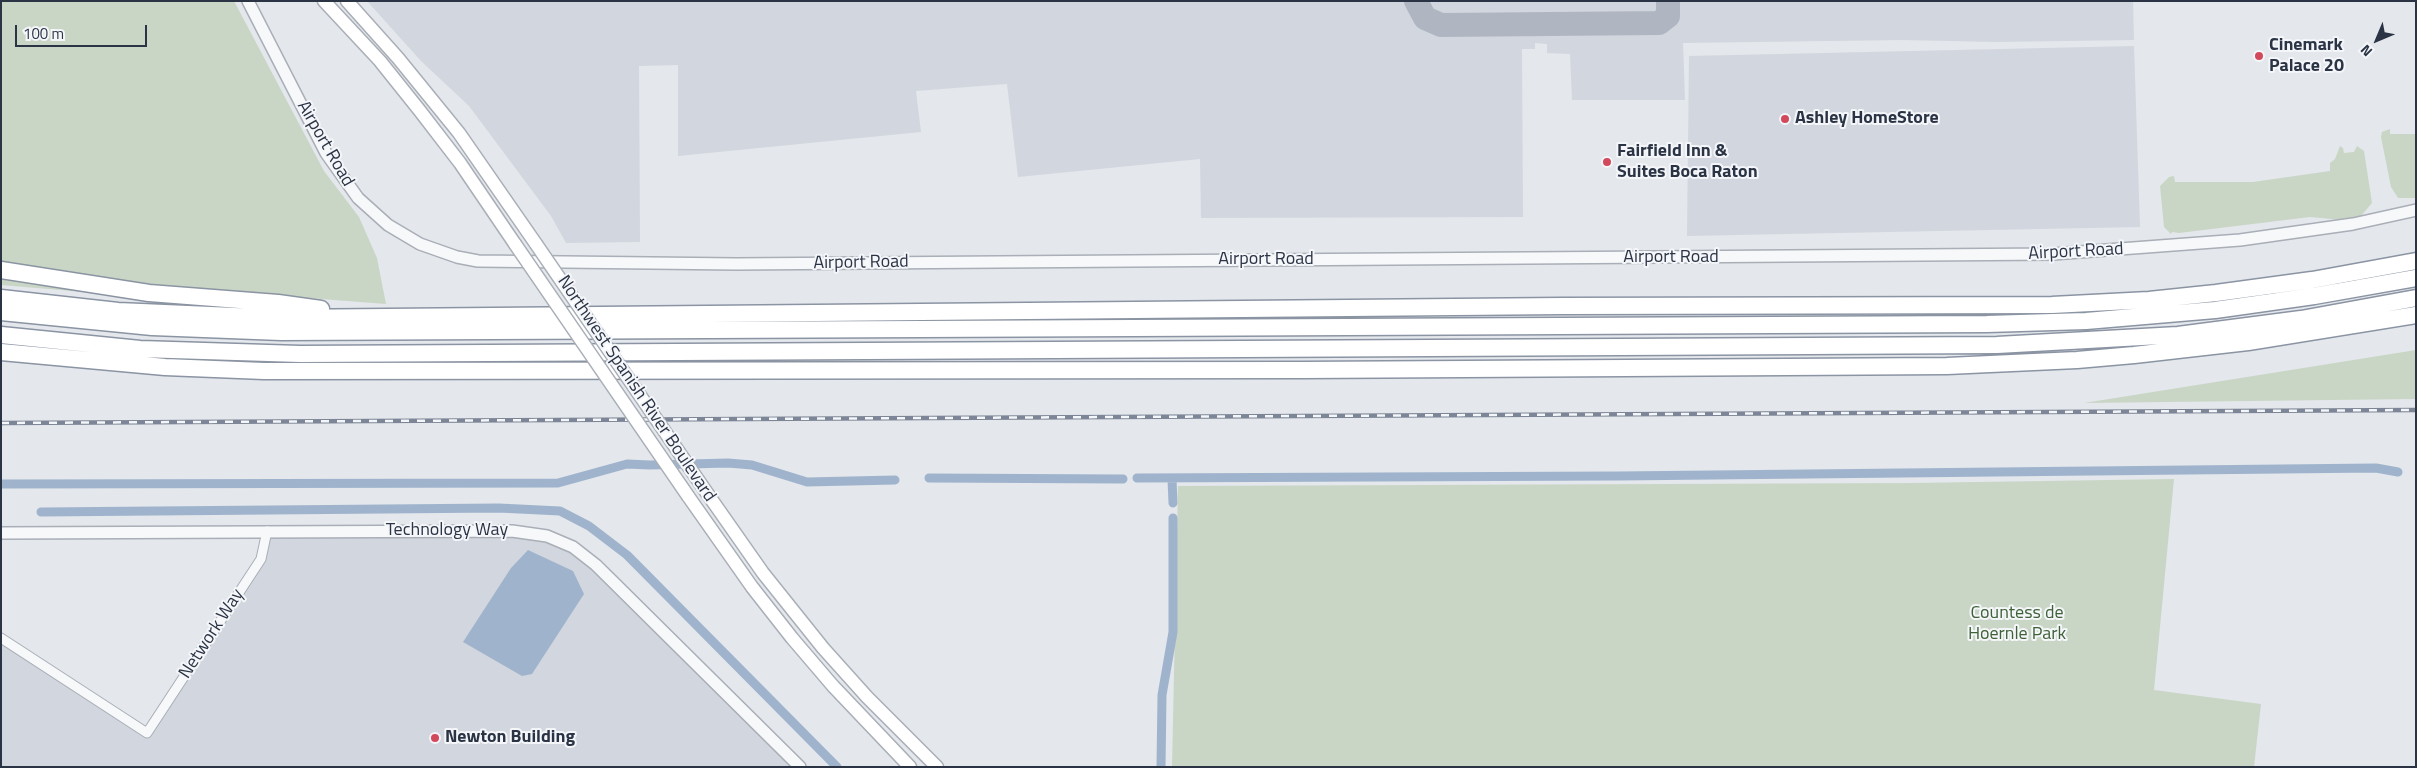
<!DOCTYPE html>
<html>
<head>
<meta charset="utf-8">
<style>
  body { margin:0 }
  #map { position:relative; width:2417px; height:768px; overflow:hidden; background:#e4e7ec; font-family:"Titillium Web",sans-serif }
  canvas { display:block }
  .frame { position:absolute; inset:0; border:2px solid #2b3445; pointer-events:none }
  .north { position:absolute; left:2352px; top:15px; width:50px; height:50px; -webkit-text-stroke:4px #f4f6f9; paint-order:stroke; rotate:225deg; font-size:14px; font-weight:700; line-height:20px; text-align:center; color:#2b3445 }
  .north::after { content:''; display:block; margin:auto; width:18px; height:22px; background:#2b3445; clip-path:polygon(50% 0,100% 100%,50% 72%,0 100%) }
  .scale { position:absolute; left:15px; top:25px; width:132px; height:22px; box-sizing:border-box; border:2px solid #2b3445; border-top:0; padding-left:6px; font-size:15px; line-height:18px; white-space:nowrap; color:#2b3445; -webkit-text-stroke:4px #f4f6f9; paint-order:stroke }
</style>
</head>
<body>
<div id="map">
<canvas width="2417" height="768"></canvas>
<div class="frame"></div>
<div class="north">N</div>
<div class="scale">100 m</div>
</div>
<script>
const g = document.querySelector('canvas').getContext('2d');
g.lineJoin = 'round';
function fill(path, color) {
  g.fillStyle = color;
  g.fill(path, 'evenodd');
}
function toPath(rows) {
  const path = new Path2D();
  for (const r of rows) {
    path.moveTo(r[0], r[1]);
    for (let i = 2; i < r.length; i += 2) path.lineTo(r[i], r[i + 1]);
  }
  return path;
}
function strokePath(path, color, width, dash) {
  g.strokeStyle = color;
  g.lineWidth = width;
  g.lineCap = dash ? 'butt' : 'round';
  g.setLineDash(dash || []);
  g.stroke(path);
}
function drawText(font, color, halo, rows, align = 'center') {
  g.font = font + ' "Titillium Web",sans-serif';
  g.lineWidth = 4;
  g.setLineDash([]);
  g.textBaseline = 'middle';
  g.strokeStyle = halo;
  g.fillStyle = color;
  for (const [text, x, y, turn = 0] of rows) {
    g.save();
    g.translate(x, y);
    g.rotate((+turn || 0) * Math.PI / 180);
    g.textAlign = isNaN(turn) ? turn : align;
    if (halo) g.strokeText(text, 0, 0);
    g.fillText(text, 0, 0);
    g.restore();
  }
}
fill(toPath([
  [367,1,2133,1,2134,40,1996,42,1902,40,1683,43,1685,100,1572,100,1570,54,1547,53,1547,44,1535,43,1535,49,1522,49,1523,217,1201,218,1200,159,1018,177,1007,84,916,91,921,132,678,156,678,65,639,66,640,242,566,243,551,216,469,106,421,61],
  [2134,46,2140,227,1687,236,1689,56],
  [267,531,512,531,565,543,800,767,1,767,1,638,147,733,261,559]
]), '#d2d6de');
fill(toPath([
  [1,1,234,1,324,171,359,217,377,258,386,304,100,282,1,263],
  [2390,129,2390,134,2416,134,2416,198,2398,198,2391,187,2381,137,2382,132],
  [2340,146,2343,148,2344,153,2354,152,2357,146,2364,151,2372,203,2361,216,2342,220,2310,217,2179,233,2172,232,2171,234,2164,227,2160,186,2169,177,2174,176,2175,182,2253,182,2330,171,2330,163,2335,159],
  [1,270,96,293,1,285],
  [2416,350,2416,399,2084,403],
  [2174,479,2154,690,2261,704,2254,767,1172,767,1178,486,1912,483]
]), '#c9d6c5');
fill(toPath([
  [528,550,573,571,584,594,532,674,522,676,463,642,511,568]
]), '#9fb4cc');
strokePath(toPath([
  [929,478,1123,479],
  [1137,478,1618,476,2376,468,2398,472],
  [1172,479,1173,503],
  [1,484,558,483,627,464,650,465,728,463,752,465,807,482,895,480],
  [41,512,499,508,560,511,589,526,627,555,837,767],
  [1161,767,1162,695,1173,632,1173,518]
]), '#9fb4cc', 9);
strokePath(toPath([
  [1416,1,1425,18,1441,25,1659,23,1668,16,1668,1]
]), '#b0b6c1', 24);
const minor = toPath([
  [1,638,147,733,261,559,267,531]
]);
const tertiary = toPath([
  [248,1,326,153,358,198,388,225,420,244,457,257,478,261,736,264,2053,254,2240,240,2353,224,2416,210],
  [1,533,512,531,547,536,573,547,596,565,800,767]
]);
const secondary = toPath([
  [324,1,380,61,420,111,460,163,515,244],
  [347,1,398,58,459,133,536,244],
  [688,496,752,587,792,638,833,686,910,767],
  [709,496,763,573,823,648,867,697,937,767]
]);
const motorway = toPath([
  [1,270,149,293,278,303,321,309],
  [1,298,118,311,280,318,1562,306,2052,305,2149,300,2216,293,2312,280,2416,261],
  [1,312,152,327,281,332,1987,324,2086,321,2215,310,2314,296,2416,278],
  [1,335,140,349,300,354,1997,345,2178,335,2301,319,2416,298],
  [1,352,165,367,264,371,1304,370,1947,366,2077,360,2134,355,2248,342,2416,315]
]);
strokePath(minor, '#a9aeb7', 11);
strokePath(tertiary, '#a9aeb7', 14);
strokePath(secondary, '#a9aeb7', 15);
strokePath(motorway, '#8b94a3', 19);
strokePath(minor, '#f7f8fa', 9);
strokePath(tertiary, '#f7f8fa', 11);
strokePath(secondary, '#fff', 12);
strokePath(motorway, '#fff', 16);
const rail = toPath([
  [1,423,2416,410]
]);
strokePath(rail, '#7d8696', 4.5);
strokePath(rail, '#f4f6f9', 2.5, [8]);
const secondaryBridge = toPath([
  [515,244,688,496],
  [536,244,709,496]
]);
strokePath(secondaryBridge, '#a9aeb7', 15, []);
strokePath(secondaryBridge, '#fff', 12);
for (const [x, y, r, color] of [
  [2259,56,5,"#d1495b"],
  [1785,119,5,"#d1495b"],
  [1607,162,5,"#d1495b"],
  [435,738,5,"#d1495b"]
]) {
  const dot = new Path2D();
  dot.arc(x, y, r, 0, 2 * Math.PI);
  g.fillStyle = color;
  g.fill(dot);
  strokePath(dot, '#f4f6f9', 2);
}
drawText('bold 18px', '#2b3445', '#f4f6f9', [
  ["Cinemark",2269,46],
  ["Palace 20",2269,67],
  ["Ashley HomeStore",1795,119],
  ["Fairfield Inn &",1617,152],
  ["Suites Boca Raton",1617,173],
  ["Newton Building",445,738]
], 'left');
drawText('18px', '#2b3445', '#f4f6f9', [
  ["Airport Road",325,144,60],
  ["Airport Road",2076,252,-3],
  ["Airport Road",1671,258],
  ["Airport Road",1266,260],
  ["Airport Road",861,263,-1],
  ["Northwest Spanish River Boulevard",636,389,56],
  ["Technology Way",447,531],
  ["Network Way",212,634,-57]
]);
drawText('18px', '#3f6138', '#f4f6f9', [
  ["Countess de",2017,614],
  ["Hoernle Park",2017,635]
]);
</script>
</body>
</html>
